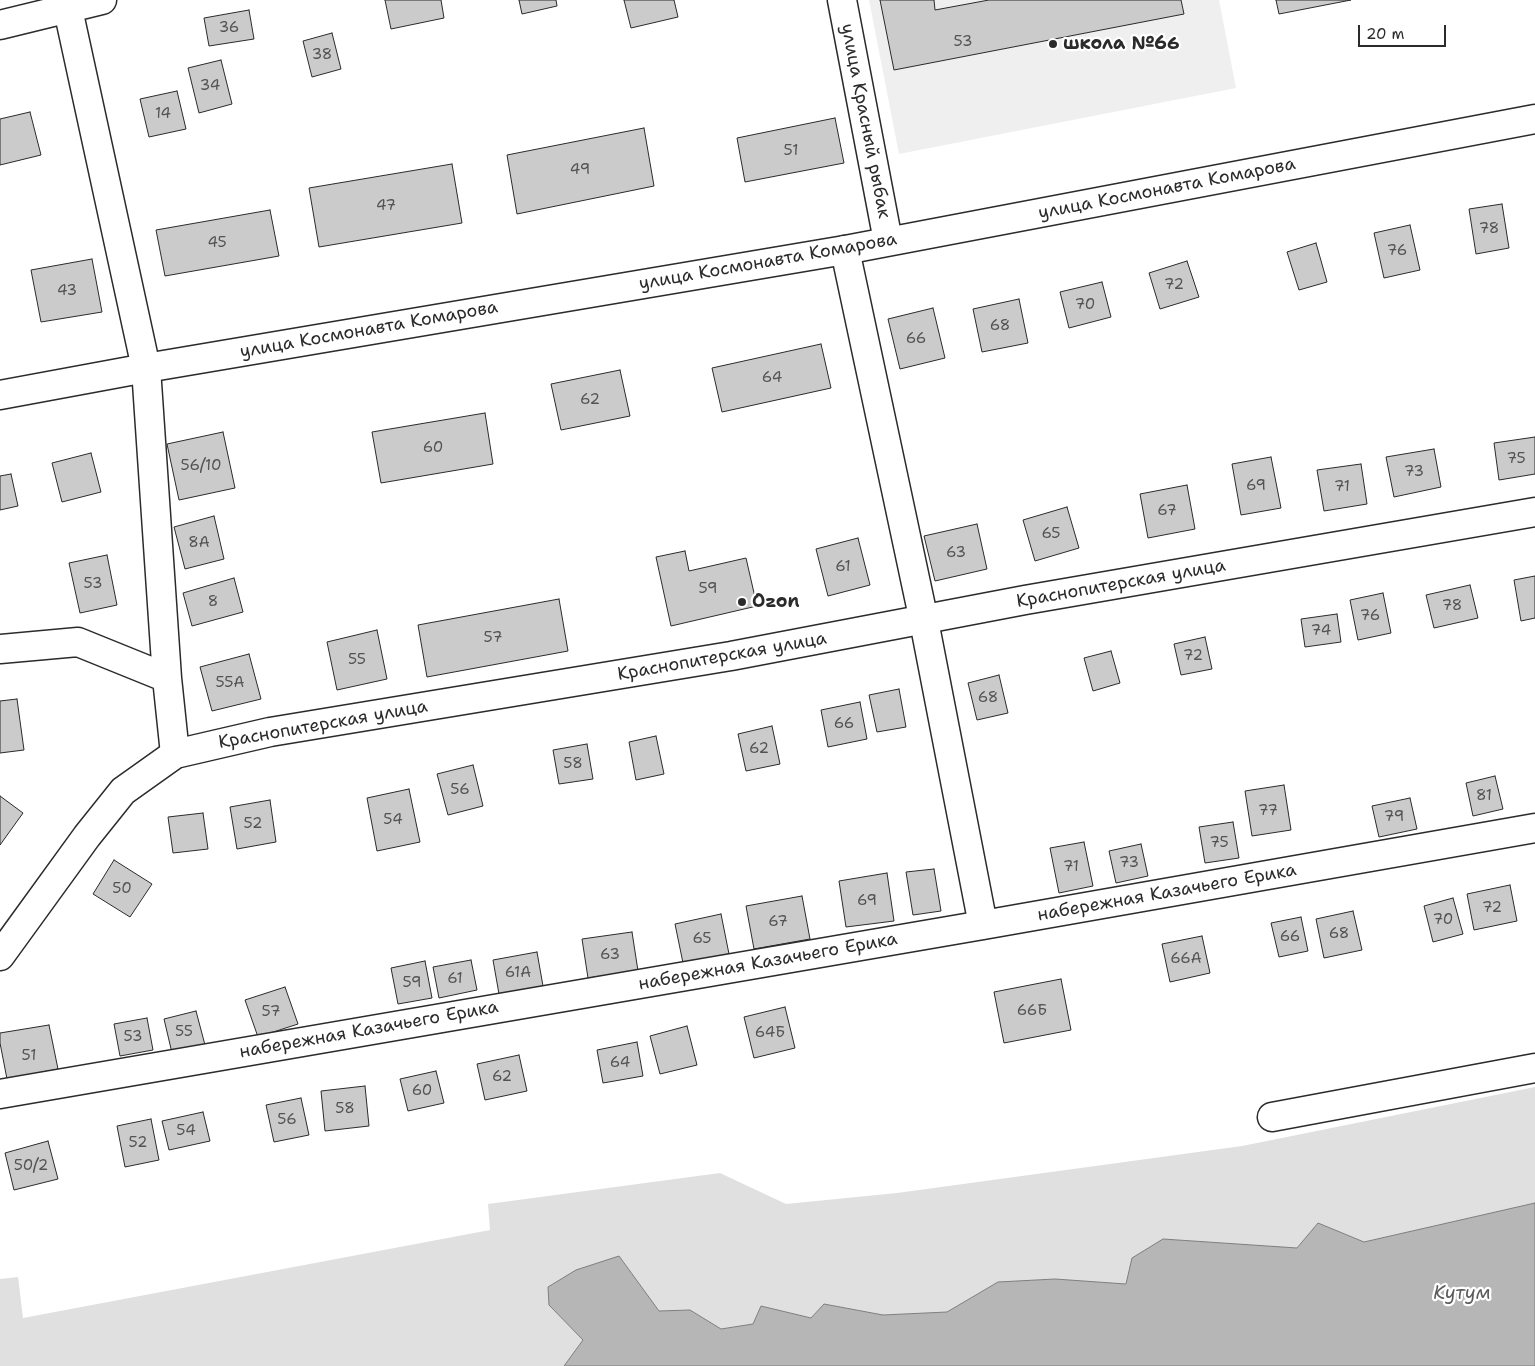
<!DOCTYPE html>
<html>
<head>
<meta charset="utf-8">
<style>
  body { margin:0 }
  #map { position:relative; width:1535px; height:1366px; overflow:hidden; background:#fff; font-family:"Shantell Sans",sans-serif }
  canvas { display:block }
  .scale { position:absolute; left:1358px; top:25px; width:88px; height:22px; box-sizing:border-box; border:2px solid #2b2b2b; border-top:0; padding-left:6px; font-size:15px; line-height:18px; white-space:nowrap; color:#2b2b2b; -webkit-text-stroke:4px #fff; paint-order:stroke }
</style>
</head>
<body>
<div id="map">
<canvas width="1535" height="1366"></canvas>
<div class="scale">20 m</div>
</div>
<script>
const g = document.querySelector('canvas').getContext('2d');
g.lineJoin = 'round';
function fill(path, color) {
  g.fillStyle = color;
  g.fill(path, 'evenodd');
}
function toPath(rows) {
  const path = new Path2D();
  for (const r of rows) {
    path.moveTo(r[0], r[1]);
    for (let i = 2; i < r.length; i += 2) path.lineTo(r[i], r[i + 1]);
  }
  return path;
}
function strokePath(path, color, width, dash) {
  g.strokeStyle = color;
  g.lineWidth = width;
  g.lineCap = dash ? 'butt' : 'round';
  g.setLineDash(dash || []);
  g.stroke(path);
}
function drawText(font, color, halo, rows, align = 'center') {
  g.font = font + ' "Shantell Sans",sans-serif';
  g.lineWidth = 4.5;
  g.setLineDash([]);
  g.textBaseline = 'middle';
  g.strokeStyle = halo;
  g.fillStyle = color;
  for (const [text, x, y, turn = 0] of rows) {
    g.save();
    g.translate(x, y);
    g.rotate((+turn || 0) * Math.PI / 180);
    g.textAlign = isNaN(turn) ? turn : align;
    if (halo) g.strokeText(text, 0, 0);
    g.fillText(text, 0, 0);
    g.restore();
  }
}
fill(toPath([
  [869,0,1219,0,1236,88,899,154]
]), '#efefef');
fill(toPath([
  [1535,1087,1535,1203,1364,1242,1318,1223,1297,1248,1163,1239,1126,1284,1055,1279,998,1282,947,1312,883,1315,824,1304,811,1318,761,1306,753,1324,721,1329,690,1310,659,1311,619,1256,549,1305,583,1340,564,1366,0,1366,0,1279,18,1277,23,1318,490,1230,488,1204,720,1173,786,1204,897,1193,1242,1146]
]), '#e0e0e0');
const water = toPath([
  [1535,1203,1535,1366,564,1366,583,1340,549,1305,548,1287,576,1270,619,1256,659,1311,690,1310,721,1329,753,1324,761,1306,811,1318,824,1304,883,1315,947,1312,998,1282,1055,1279,1126,1284,1132,1258,1163,1239,1297,1248,1318,1223,1364,1242,1535,1203]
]);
fill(water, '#b6b6b6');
strokePath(water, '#7e7e7e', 1);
const building = toPath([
  [385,0,441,0,444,18,391,29,385,0],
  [519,0,556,0,557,6,522,14,519,0],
  [624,0,674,0,678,17,631,28,624,0],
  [880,0,934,0,935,10,989,0,1181,0,1184,14,894,70,880,0],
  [1276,0,1351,0,1279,14,1276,0],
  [249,10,254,39,209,46,204,18,249,10],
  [332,33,341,69,312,77,303,41,332,33],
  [221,60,232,104,199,113,188,68,221,60],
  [177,91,186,129,149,137,140,99,177,91],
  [30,112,41,155,0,165,0,119,30,112],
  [835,118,844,163,745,182,737,138,835,118],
  [644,128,654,186,517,214,507,155,644,128],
  [452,164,462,223,319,247,309,188,452,164],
  [1502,204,1509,248,1476,254,1469,209,1502,204],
  [270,210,279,256,165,276,156,230,270,210],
  [1410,225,1420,270,1384,278,1374,233,1410,225],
  [1316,243,1327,282,1299,290,1287,252,1316,243],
  [92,259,102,312,41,322,31,270,92,259],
  [1187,261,1199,297,1160,309,1149,273,1187,261],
  [1102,282,1111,317,1069,328,1060,292,1102,282],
  [1019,299,1028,343,982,352,973,309,1019,299],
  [933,308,945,358,900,369,888,319,933,308],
  [821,344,831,388,722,412,712,368,821,344],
  [620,370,630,416,561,430,551,384,620,370],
  [485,413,493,464,381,483,372,432,485,413],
  [223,432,235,488,179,500,167,444,223,432],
  [1535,437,1535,474,1499,480,1494,443,1535,437],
  [1434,449,1441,487,1394,497,1386,457,1434,449],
  [91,453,101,492,62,502,52,463,91,453],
  [1271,457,1281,508,1241,515,1232,464,1271,457],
  [1361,464,1367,504,1324,511,1317,470,1361,464],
  [11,474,18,506,0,510,0,476,11,474],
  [1187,485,1195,529,1148,538,1140,494,1187,485],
  [1067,507,1079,548,1035,561,1023,520,1067,507],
  [214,516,224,559,185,569,174,527,214,516],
  [977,524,987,569,935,581,924,536,977,524],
  [858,538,870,585,828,596,816,549,858,538],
  [685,551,689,571,746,558,757,606,671,626,656,557,685,551],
  [107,555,117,605,80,613,69,563,107,555],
  [1535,576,1535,618,1521,621,1514,580,1535,576],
  [234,578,243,612,192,626,183,593,234,578],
  [1470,585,1478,618,1434,628,1426,595,1470,585],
  [1383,593,1391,633,1358,640,1350,600,1383,593],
  [559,599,568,651,427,677,418,625,559,599],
  [1337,614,1341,642,1305,647,1301,619,1337,614],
  [377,630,387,679,337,690,327,642,377,630],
  [1205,637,1212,669,1181,675,1174,644,1205,637],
  [1111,651,1120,683,1093,691,1084,658,1111,651],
  [249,654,261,699,212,711,200,667,249,654],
  [999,675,1008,713,977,720,968,683,999,675],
  [899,689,906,727,877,732,869,695,899,689],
  [17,699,24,750,0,753,0,701,17,699],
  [860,702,867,739,828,747,821,710,860,702],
  [772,726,780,764,746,771,738,734,772,726],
  [656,736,664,774,636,780,629,742,656,736],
  [587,744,593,779,559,784,553,750,587,744],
  [473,765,483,806,448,815,437,774,473,765],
  [1495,776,1503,809,1473,816,1466,783,1495,776],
  [1284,785,1291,830,1252,836,1245,791,1284,785],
  [409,789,420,842,377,851,367,798,409,789],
  [0,796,23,813,0,845,0,796],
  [1410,798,1417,829,1379,837,1372,806,1410,798],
  [270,800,276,842,237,849,230,807,270,800],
  [203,813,208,849,173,853,168,817,203,813],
  [1233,822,1239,858,1205,863,1199,827,1233,822],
  [1084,842,1093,886,1059,893,1050,848,1084,842],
  [1141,844,1148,876,1116,883,1109,851,1141,844],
  [114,860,152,884,130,917,93,894,114,860],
  [934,869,941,911,913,915,906,872,934,869],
  [887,873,894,921,846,927,839,881,887,873],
  [1510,885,1517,921,1474,930,1467,894,1510,885],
  [802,896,810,939,754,949,746,906,802,896],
  [1453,898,1463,934,1433,942,1424,906,1453,898],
  [1353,911,1362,950,1324,958,1316,919,1353,911],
  [721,914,729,954,683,963,675,924,721,914],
  [1301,917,1308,951,1279,957,1271,923,1301,917],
  [632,932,638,971,588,978,582,939,632,932],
  [1202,936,1210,973,1170,982,1162,944,1202,936],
  [537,952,543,986,499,994,493,960,537,952],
  [471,960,477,990,439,998,433,967,471,960],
  [425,961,432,998,398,1004,391,968,425,961],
  [1061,979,1071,1030,1004,1043,994,992,1061,979],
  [285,987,298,1024,258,1037,245,1000,285,987],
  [785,1007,795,1048,754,1058,744,1017,785,1007],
  [196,1011,205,1045,172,1053,164,1019,196,1011],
  [147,1018,153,1050,120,1056,114,1024,147,1018],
  [49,1025,58,1069,7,1079,0,1043,0,1033,49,1025],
  [687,1026,697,1065,660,1074,650,1036,687,1026],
  [637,1042,643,1076,603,1083,597,1050,637,1042],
  [519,1055,527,1091,485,1100,477,1064,519,1055],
  [436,1071,444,1103,408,1111,400,1079,436,1071],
  [365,1086,369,1126,325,1131,321,1091,365,1086],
  [301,1098,309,1135,274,1142,266,1105,301,1098],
  [203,1112,210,1141,169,1150,162,1121,203,1112],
  [151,1119,159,1160,125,1167,117,1126,151,1119],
  [48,1141,58,1179,14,1190,5,1153,48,1141]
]);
fill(building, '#cbcbcb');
strokePath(building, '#2b2b2b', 1);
const minor = toPath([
  [66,0,146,368,167,678,175,754],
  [842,0,888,241],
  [0,25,102,0],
  [845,250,924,621,983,925],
  [0,649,78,642,167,678],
  [0,1094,983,925,1535,828],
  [1272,1117,1535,1068]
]);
const major = toPath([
  [0,395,146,368,845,250,1535,119],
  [0,956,87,836,123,791,175,754,270,732,731,656,1025,600,1535,512]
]);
strokePath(minor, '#2b2b2b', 31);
strokePath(major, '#2b2b2b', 31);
strokePath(minor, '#fff', 28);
strokePath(major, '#fff', 28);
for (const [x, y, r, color] of [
  [1053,44,5,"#2b2b2b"],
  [742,602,5,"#2b2b2b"]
]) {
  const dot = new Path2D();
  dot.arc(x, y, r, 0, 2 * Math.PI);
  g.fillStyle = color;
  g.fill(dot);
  strokePath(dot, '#fff', 2);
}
drawText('15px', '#535353', null, [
  ["36",229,28],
  ["53",963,42],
  ["38",322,55],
  ["34",210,86],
  ["14",163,114],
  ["51",791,151],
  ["49",580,170],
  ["47",386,206],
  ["78",1489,229],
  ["45",217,243],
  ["76",1397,251],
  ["72",1174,285],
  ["43",67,291],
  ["70",1085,305],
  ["68",1000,326],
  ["66",916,339],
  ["64",772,378],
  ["62",590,400],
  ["60",433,448],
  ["75",1516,459],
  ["56/10",201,466],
  ["73",1414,472],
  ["69",1256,486],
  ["71",1342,487],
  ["67",1167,511],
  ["65",1051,534],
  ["8А",199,543],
  ["63",956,553],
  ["61",843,567],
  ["53",93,584],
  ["59",708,589],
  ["8",213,602],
  ["78",1452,606],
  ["76",1370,616],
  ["74",1321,631],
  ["57",493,638],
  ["72",1193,656],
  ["55",357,660],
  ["55А",230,683],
  ["68",988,698],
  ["66",844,724],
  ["62",759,749],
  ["58",573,764],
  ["56",460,790],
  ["81",1484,796],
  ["77",1268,811],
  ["79",1394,817],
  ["54",393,820],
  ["52",253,824],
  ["75",1219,843],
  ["73",1129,863],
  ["71",1071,867],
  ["50",122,889],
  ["69",867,901],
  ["72",1492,908],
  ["70",1443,920],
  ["67",778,922],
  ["68",1339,934],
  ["66",1290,937],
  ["65",702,939],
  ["63",610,955],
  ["66А",1186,959],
  ["61А",518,973],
  ["61",455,979],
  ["59",412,983],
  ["66Б",1032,1011],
  ["57",271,1012],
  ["55",184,1032],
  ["64Б",770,1033],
  ["53",133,1037],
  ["51",29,1056],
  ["64",620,1063],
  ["62",502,1077],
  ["60",422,1091],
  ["58",345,1109],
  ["56",287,1120],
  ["54",186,1131],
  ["52",138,1143],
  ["50/2",31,1166]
]);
drawText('bold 18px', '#2b2b2b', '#fff', [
  ["школа №66",1063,44],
  ["Ozon",752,602]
], 'left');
drawText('18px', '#2b2b2b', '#fff', [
  ["улица Красный рыбак",865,121,79],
  ["улица Космонавта Комарова",1167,189,-11],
  ["улица Космонавта Комарова",768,262,-10],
  ["улица Космонавта Комарова",369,330,-10],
  ["Краснопитерская улица",1121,584,-10],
  ["Краснопитерская улица",722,657,-10],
  ["Краснопитерская улица",323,725,-10],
  ["набережная Казачьего Ерика",1167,893,-10],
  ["набережная Казачьего Ерика",768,962,-10],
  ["набережная Казачьего Ерика",369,1030,-10]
]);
drawText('italic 19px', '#5c5c5c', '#fff', [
  ["Кутум",1462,1294]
]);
</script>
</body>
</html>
